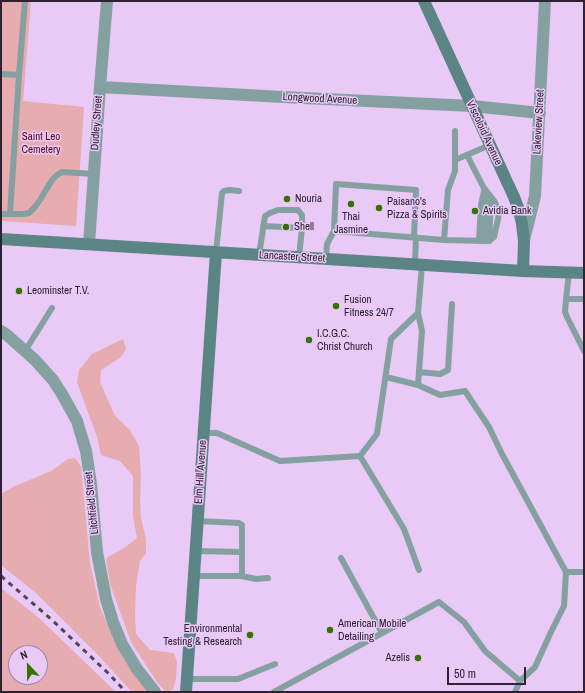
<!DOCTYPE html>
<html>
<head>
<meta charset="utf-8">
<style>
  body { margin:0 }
  #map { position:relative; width:585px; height:693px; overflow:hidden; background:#e9c9f6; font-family:"Archivo Narrow",sans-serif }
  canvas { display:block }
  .frame { position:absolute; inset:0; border:2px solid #2d2132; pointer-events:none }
  .north { position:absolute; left:8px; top:645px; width:40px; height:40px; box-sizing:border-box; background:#e9c9f6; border:1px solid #9e86a8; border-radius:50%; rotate:338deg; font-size:11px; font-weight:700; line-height:16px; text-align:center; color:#2d2132 }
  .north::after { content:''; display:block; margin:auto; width:14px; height:18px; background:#367102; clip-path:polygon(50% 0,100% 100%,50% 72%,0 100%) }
  .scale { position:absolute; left:447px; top:667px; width:79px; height:18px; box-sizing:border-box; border:2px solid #2d2132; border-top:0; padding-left:5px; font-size:12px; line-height:14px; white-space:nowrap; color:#2d2132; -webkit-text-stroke:3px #e9c9f6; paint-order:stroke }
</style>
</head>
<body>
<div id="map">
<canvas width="585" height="693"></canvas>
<div class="frame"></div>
<div class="north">N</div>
<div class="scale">50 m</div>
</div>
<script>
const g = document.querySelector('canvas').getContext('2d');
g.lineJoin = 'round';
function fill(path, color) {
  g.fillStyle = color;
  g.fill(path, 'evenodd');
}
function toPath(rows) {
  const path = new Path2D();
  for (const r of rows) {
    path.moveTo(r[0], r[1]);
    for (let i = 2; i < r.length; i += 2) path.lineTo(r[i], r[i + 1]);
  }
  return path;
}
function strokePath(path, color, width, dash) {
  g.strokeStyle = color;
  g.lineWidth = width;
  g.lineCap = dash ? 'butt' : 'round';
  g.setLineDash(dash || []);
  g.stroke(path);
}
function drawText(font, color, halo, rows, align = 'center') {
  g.font = font + ' "Archivo Narrow",sans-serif';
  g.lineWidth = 3;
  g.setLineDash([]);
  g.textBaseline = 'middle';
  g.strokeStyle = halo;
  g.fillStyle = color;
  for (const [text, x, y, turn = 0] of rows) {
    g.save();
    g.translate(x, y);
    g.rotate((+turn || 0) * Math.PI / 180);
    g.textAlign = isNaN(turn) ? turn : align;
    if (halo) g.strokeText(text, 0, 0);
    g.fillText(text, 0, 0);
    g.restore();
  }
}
fill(toPath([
  [1,1,31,1,23,101,84,107,76,226,1,221],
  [123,339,126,349,121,357,101,370,100,382,115,416,130,430,139,446,141,476,140,502,141,518,146,539,146,553,140,561,136,586,135,615,136,634,150,650,174,653,177,662,176,679,173,689,169,692,166,692,157,682,131,642,110,584,106,558,124,548,137,538,133,516,133,476,120,461,101,455,97,437,77,382,79,370,92,354],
  [75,458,81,466,90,563,100,607,118,649,148,692,132,692,97,654,36,593,1,565,1,494,13,487,51,471,68,459],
  [1,588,38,617,116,692,1,692],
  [16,653,40,653,40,677,16,677]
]), '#e6acaf');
strokePath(toPath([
  [1,74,19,75,25,1],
  [467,155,491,202,489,241],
  [455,160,490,145],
  [1,214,10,214,19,75],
  [10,214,24,214,29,213,34,208,40,200,52,180,57,175,62,172,94,174],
  [263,226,302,228],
  [414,237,416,190,336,184,334,231,444,240,489,241,494,237,498,219,499,212,495,202,485,189],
  [444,240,448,190,455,171,455,131],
  [479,241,481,205,484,191],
  [484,241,487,205,486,195],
  [216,252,222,193,224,191,229,190,239,191],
  [259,255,265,216,270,213,278,210,298,210,302,215,302,228,299,257],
  [326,259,327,244,334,231],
  [415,264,416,237],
  [569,273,566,299,565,312,567,317,584,351],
  [566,299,584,299],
  [25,351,52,308],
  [419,372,440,374,448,370,452,304],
  [386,377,418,385,422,331,418,313,422,265],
  [418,385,440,395,465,391,489,427,502,454,566,572,584,572],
  [204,433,217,433,280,461,360,456,377,434,391,339,418,313],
  [360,456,404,529,419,570],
  [196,551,242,552],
  [341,558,382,633],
  [194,576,242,576,242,525,239,523,198,521],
  [242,576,256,579,268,578],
  [187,679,238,679,275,664],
  [274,692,439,602,464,622,485,651,520,681,535,667,551,632,564,606,566,572],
  [515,692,520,681]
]), '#84a0a0', 6);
strokePath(toPath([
  [100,87,283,97,472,106,540,113],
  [524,240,535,196,545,1],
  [89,244,100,87,107,1],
  [1,331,7,335,35,360,53,380,62,394,77,421,86,451,91,484,97,552,106,599,113,622,122,644,137,669,155,692]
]), '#84a0a0', 12);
strokePath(toPath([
  [424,1,514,197,519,210,522,224,524,241,523,271],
  [1,239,523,271,584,273],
  [186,692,216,252]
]), '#5b8585', 12);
strokePath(toPath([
  [1,576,51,619,108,673,126,692]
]), '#54435a', 3, [5, 5]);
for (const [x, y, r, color] of [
  [287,199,4,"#367102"],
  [351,204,4,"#367102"],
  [379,208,4,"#367102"],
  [475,211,4,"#367102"],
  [286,227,4,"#367102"],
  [19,291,4,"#367102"],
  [336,306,4,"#367102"],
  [309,340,4,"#367102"],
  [330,630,4,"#367102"],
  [250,635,4,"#367102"],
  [418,658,4,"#367102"]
]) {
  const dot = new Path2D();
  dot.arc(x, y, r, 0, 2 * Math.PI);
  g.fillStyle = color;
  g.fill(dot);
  strokePath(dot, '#e9c9f6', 1.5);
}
drawText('11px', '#2d2132', '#e9c9f6', [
  ["Longwood Avenue",320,99,3],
  ["Lakeview Street",539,122,-87],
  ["Dudley Street",97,123,-86],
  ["Viscoloid Avenue",484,133,65],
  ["Lancaster Street",292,257,3],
  ["Elm Hill Avenue",201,472,-86],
  ["Litchfield Street",92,503,-96]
]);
drawText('11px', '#540819', '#e9c9f6', [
  ["Saint Leo",41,137],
  ["Cemetery",41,150]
]);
drawText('11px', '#2d2132', '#e9c9f6', [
  ["Nouria",295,199],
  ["Paisano's",387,202],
  ["Pizza & Spirits",387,215],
  ["Avidia Bank",483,211],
  ["Thai",351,217,"center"],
  ["Jasmine",351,230,"center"],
  ["Shell",294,227],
  ["Leominster T.V.",27,291],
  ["Fusion",344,300],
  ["Fitness 24/7",344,313],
  ["I.C.G.C.",317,334],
  ["Christ Church",317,347],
  ["American Mobile",338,624],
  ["Detailing",338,637],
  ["Environmental",242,629,"right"],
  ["Testing & Research",242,642,"right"],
  ["Azelis",410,658,"right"]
], 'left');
</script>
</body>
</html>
